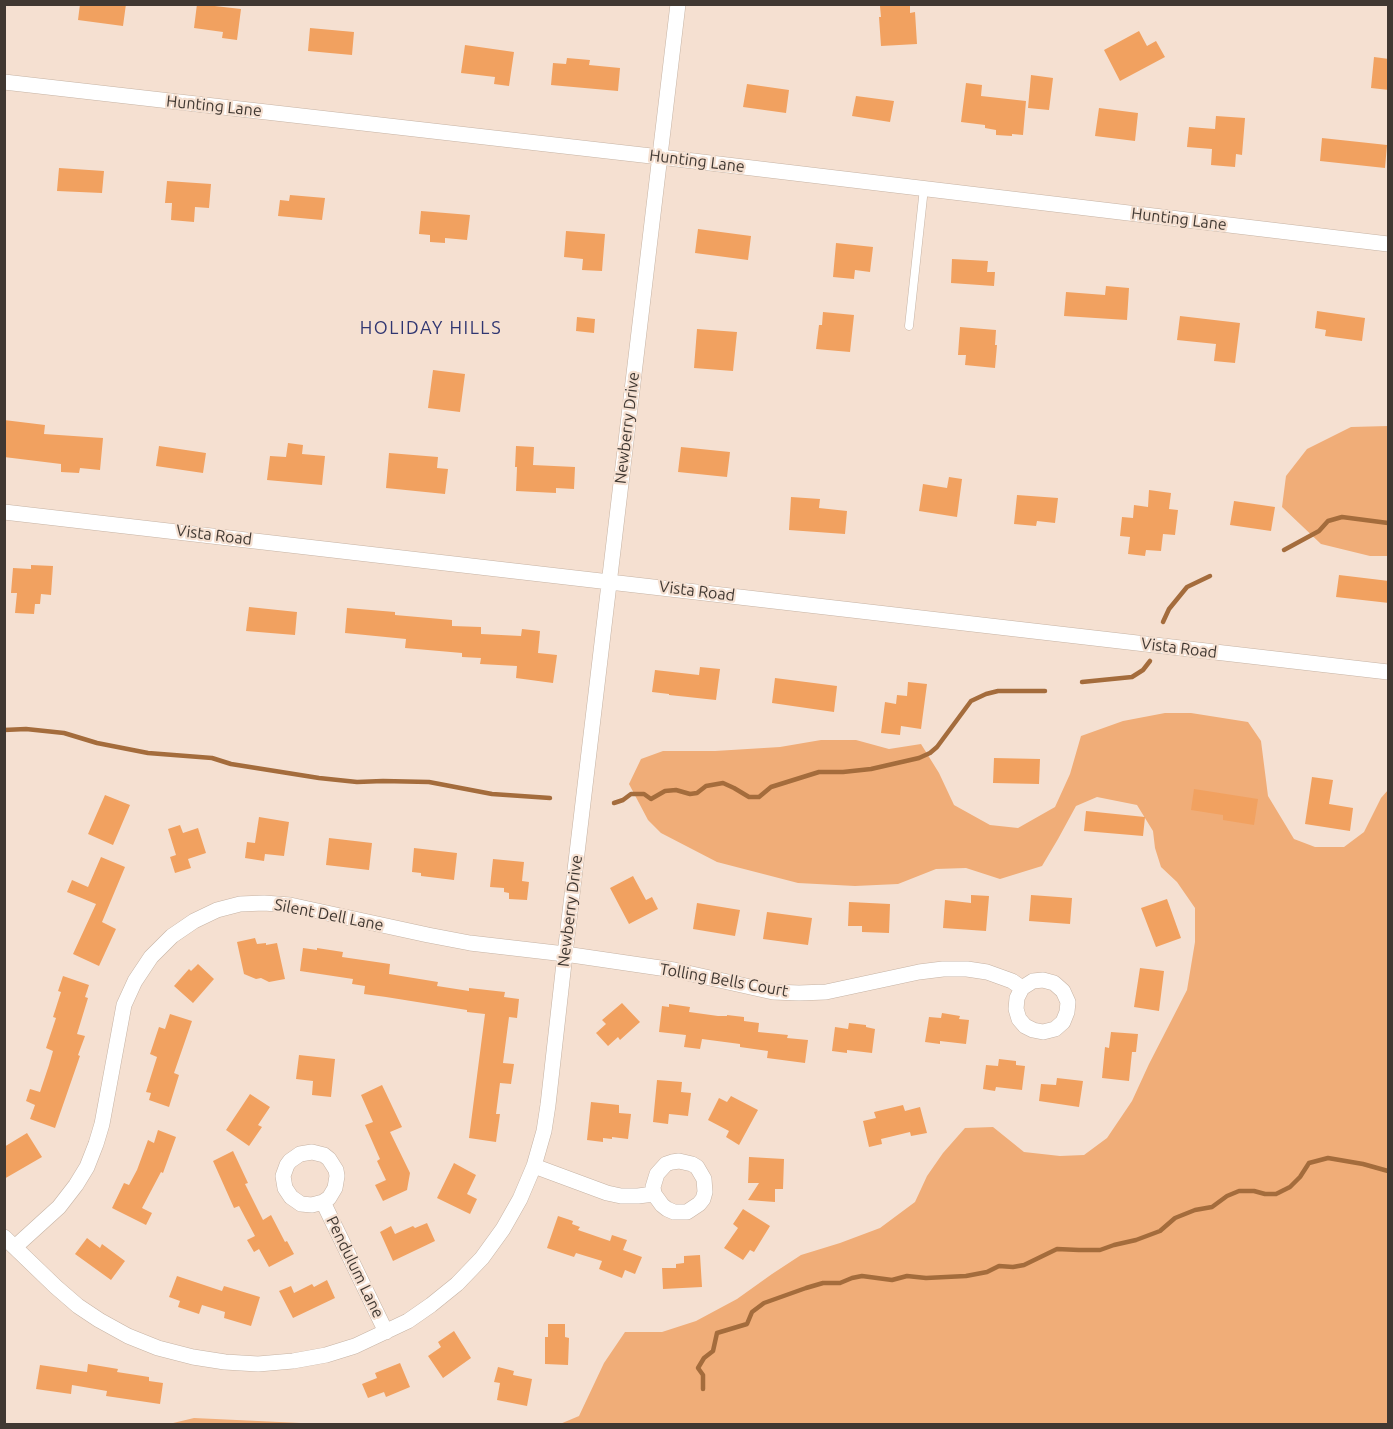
<!DOCTYPE html>
<html>
<head>
<meta charset="utf-8">
<style>
  body { margin:0 }
  #map { position:relative; width:1393px; height:1429px; overflow:hidden; background:#f5e0d1; font-family:Ubuntu,sans-serif }
  canvas { display:block }
  .frame { position:absolute; inset:0; border:6px solid #403832; pointer-events:none }
</style>
</head>
<body>
<div id="map">
<canvas width="1393" height="1429"></canvas>
<div class="frame"></div>
</div>
<script>
const g = document.querySelector('canvas').getContext('2d');
g.lineJoin = 'round';
function fill(path, color) {
  g.fillStyle = color;
  g.fill(path, 'evenodd');
}
function toPath(rows) {
  const path = new Path2D();
  for (const r of rows) {
    path.moveTo(r[0], r[1]);
    for (let i = 2; i < r.length; i += 2) path.lineTo(r[i], r[i + 1]);
  }
  return path;
}
function strokePath(path, color, width, dash) {
  g.strokeStyle = color;
  g.lineWidth = width;
  g.lineCap = dash ? 'butt' : 'round';
  g.setLineDash(dash || []);
  g.stroke(path);
}
function drawText(font, color, halo, rows, align = 'center') {
  g.font = font + ' Ubuntu,sans-serif';
  g.lineWidth = 4.5;
  g.setLineDash([]);
  g.textBaseline = 'middle';
  g.strokeStyle = halo;
  g.fillStyle = color;
  for (const [text, x, y, turn = 0] of rows) {
    g.save();
    g.translate(x, y);
    g.rotate((+turn || 0) * Math.PI / 180);
    g.textAlign = isNaN(turn) ? turn : align;
    if (halo) g.strokeText(text, 0, 0);
    g.fillText(text, 0, 0);
    g.restore();
  }
}
fill(toPath([
  [1388,426,1388,556,1370,556,1321,544,1282,507,1286,476,1307,449,1351,427],
  [1165,713,1191,713,1248,722,1261,741,1268,796,1294,839,1315,847,1344,847,1364,832,1381,798,1388,790,1388,1424,560,1424,579,1416,604,1363,625,1332,662,1332,696,1321,737,1299,772,1274,801,1255,840,1243,880,1228,915,1202,927,1176,943,1153,965,1128,993,1127,1024,1152,1060,1156,1084,1155,1107,1138,1132,1101,1149,1064,1187,990,1195,942,1195,908,1177,882,1161,867,1155,848,1153,831,1137,805,1097,797,1076,806,1058,839,1042,866,1000,879,966,868,936,869,898,884,855,886,798,883,717,862,661,833,648,820,629,784,641,759,663,751,715,751,780,747,821,740,856,740,889,749,921,744,939,773,954,805,990,825,1018,828,1055,807,1070,774,1081,736,1123,721],
  [194,1418,322,1424,323,1424,169,1424]
]), '#f0ad78');
strokePath(toPath([
  [1284,550,1319,531,1328,521,1342,517,1388,523],
  [1163,622,1169,609,1187,587,1210,576],
  [1082,682,1132,677,1143,670,1150,661],
  [4,730,26,729,64,733,97,743,148,753,212,758,231,764,319,778,357,782,383,781,429,782,492,794,550,798],
  [614,803,623,800,631,794,644,794,651,799,665,791,676,790,690,794,697,793,706,786,723,783,734,788,749,797,759,797,771,787,819,772,843,772,871,769,919,758,930,753,937,747,971,701,986,694,998,691,1045,691],
  [703,1389,703,1375,698,1368,704,1358,713,1351,717,1333,747,1324,752,1312,764,1303,806,1288,823,1283,840,1283,852,1278,862,1276,892,1280,907,1276,926,1278,966,1276,987,1272,999,1266,1013,1267,1024,1265,1057,1249,1079,1250,1100,1250,1114,1245,1136,1240,1160,1231,1175,1218,1195,1210,1212,1207,1227,1196,1239,1191,1254,1191,1265,1194,1276,1194,1290,1187,1300,1177,1309,1163,1328,1158,1363,1164,1388,1171]
]), '#a46c3c', 4.5);
fill(toPath([
  [80,4,126,4,123,26,78,20],
  [197,4,241,9,237,40,222,38,223,32,194,28],
  [910,4,910,13,915,12,917,44,881,46,879,17,881,17,880,6],
  [310,28,354,32,352,55,308,51],
  [1139,31,1147,46,1156,41,1165,57,1120,81,1104,50],
  [465,45,514,52,509,86,494,84,495,77,461,73],
  [1374,57,1389,59,1389,90,1371,88],
  [567,58,590,60,589,65,620,68,618,91,551,85,553,63,566,64],
  [1031,75,1053,78,1049,110,1028,108],
  [966,83,982,85,981,96,1026,101,1023,135,1012,134,1012,136,996,135,996,130,985,128,985,125,961,122],
  [747,84,789,90,786,113,743,107],
  [856,96,894,101,890,122,852,116],
  [1099,108,1138,113,1135,141,1095,136],
  [1216,116,1245,118,1242,155,1236,154,1235,167,1211,165,1212,149,1187,147,1189,127,1215,129],
  [1322,138,1387,145,1385,168,1320,161],
  [59,168,104,171,102,193,57,191],
  [167,181,211,184,209,208,195,207,194,222,171,220,172,203,165,203],
  [290,195,325,198,322,220,278,216,280,200,289,201],
  [421,211,470,215,467,240,445,238,445,243,430,242,430,235,419,234],
  [698,229,751,236,748,260,695,253],
  [566,231,605,234,602,271,582,270,583,259,564,257],
  [836,243,873,247,870,272,855,270,854,279,833,277],
  [952,259,988,261,987,272,995,272,994,286,951,283],
  [1106,286,1129,288,1127,320,1064,316,1066,292,1105,295],
  [1317,311,1365,318,1362,341,1325,336,1326,330,1315,328],
  [823,312,854,315,850,352,816,349,819,325,822,325],
  [1180,316,1240,323,1235,363,1214,361,1216,344,1177,340],
  [577,317,595,319,594,333,576,331],
  [960,327,996,330,995,345,997,345,995,368,965,365,966,355,958,355],
  [697,329,737,332,733,371,694,368],
  [433,370,465,374,460,412,428,408],
  [4,420,45,425,44,434,103,438,100,470,80,468,79,473,61,472,61,464,4,457],
  [288,443,303,445,302,454,325,456,322,485,267,480,270,456,286,457],
  [159,446,206,453,203,473,156,466],
  [516,446,534,447,533,465,575,467,574,489,556,488,556,493,516,491,517,467,515,467],
  [681,447,730,452,727,477,678,472],
  [389,453,438,457,437,468,448,469,445,494,386,488],
  [949,477,962,479,957,517,919,511,923,484,947,488],
  [1149,490,1171,493,1169,509,1178,510,1175,535,1163,534,1161,551,1146,550,1145,556,1128,554,1130,537,1120,536,1122,517,1133,518,1134,505,1148,507],
  [1017,495,1058,498,1055,523,1037,521,1036,526,1014,524],
  [791,497,820,499,819,508,847,511,845,534,789,530],
  [1234,501,1275,507,1271,531,1230,525],
  [31,565,53,566,51,595,41,594,40,604,35,604,34,614,15,613,17,593,11,593,13,568,31,569],
  [1339,575,1389,581,1389,603,1336,597],
  [249,607,297,612,295,635,246,631],
  [347,608,395,612,395,615,452,620,452,626,481,627,481,634,521,636,522,629,540,631,538,653,557,655,553,683,516,678,517,666,480,664,481,658,462,657,462,653,405,648,406,639,345,633],
  [700,667,720,669,716,700,669,695,669,694,652,692,655,670,699,675],
  [775,678,837,686,834,712,772,703],
  [908,682,927,684,921,729,901,726,900,735,881,733,885,702,896,704,897,695,907,696],
  [994,758,1040,759,1039,784,993,783],
  [1312,777,1333,780,1329,804,1353,808,1350,831,1305,824],
  [1194,789,1258,799,1254,825,1223,820,1223,815,1191,810],
  [105,795,130,805,113,845,88,834],
  [1086,811,1145,817,1143,836,1084,831],
  [259,817,289,822,284,856,265,854,264,861,245,858,247,842,255,843],
  [180,825,183,833,198,828,206,853,188,859,191,868,175,873,170,857,176,855,168,829],
  [329,838,372,843,369,870,326,865],
  [414,848,457,853,454,880,421,876,421,873,412,872],
  [101,857,125,867,102,922,116,929,99,966,73,954,96,904,67,892,72,880,88,887],
  [493,859,524,862,522,881,529,882,527,900,509,899,509,893,504,892,504,888,490,887],
  [633,876,646,900,652,897,658,909,629,924,610,888],
  [971,895,989,896,986,931,943,928,945,900,971,903],
  [1031,895,1072,898,1070,924,1029,921],
  [1167,899,1181,938,1156,947,1141,908],
  [849,902,890,904,889,933,862,932,862,926,848,926],
  [697,903,740,910,735,936,693,929],
  [767,912,812,918,808,945,763,939],
  [255,938,257,944,266,943,266,945,277,943,285,979,269,982,261,978,256,979,244,974,237,942],
  [303,948,317,950,317,948,343,952,342,957,390,964,389,974,438,982,437,986,469,991,469,988,505,992,504,997,519,999,517,1018,509,1017,503,1063,514,1064,511,1084,500,1083,496,1114,500,1114,496,1142,469,1138,485,1014,467,1012,467,1010,386,997,364,994,365,986,352,984,353,979,300,971],
  [198,964,214,979,193,1003,174,986,189,969,191,971],
  [1140,968,1164,971,1159,1011,1134,1007],
  [63,976,89,985,85,997,88,998,77,1034,85,1036,78,1055,80,1056,55,1128,30,1119,35,1105,26,1101,30,1089,40,1092,49,1065,53,1051,46,1048,56,1018,53,1017,61,992,58,991],
  [622,1003,640,1022,620,1040,618,1037,608,1046,596,1033,606,1024,602,1020],
  [669,1004,690,1007,689,1012,718,1016,727,1016,727,1015,744,1017,744,1021,759,1023,758,1032,788,1035,787,1038,808,1040,805,1063,767,1058,768,1051,740,1047,740,1044,702,1039,700,1049,684,1047,686,1035,659,1032,662,1006,669,1007],
  [942,1013,960,1016,959,1019,969,1020,966,1044,940,1041,940,1044,925,1042,929,1017,941,1018],
  [170,1014,192,1021,174,1073,179,1075,169,1107,149,1100,151,1093,146,1092,157,1057,150,1054,159,1027,165,1029],
  [849,1023,866,1025,866,1027,875,1029,872,1053,847,1050,847,1053,832,1051,835,1027,848,1029],
  [1111,1032,1138,1034,1136,1052,1132,1052,1129,1081,1102,1078,1105,1047,1109,1048],
  [299,1055,335,1059,331,1097,312,1095,313,1081,296,1079],
  [999,1059,1016,1061,1016,1065,1025,1066,1022,1090,996,1087,995,1091,983,1089,986,1065,998,1066],
  [1057,1078,1083,1081,1079,1107,1039,1101,1041,1084,1056,1085],
  [657,1080,682,1082,681,1092,691,1093,688,1116,669,1114,668,1124,653,1122],
  [382,1085,402,1127,390,1132,410,1173,407,1190,383,1201,375,1185,386,1180,377,1161,380,1159,365,1125,373,1122,361,1095],
  [250,1094,270,1107,258,1125,262,1127,249,1146,226,1130],
  [731,1096,758,1110,739,1145,726,1137,729,1131,708,1120,719,1098,727,1102],
  [591,1102,619,1105,619,1113,631,1114,628,1139,612,1137,612,1139,603,1138,603,1142,587,1140],
  [903,1105,905,1111,920,1107,927,1133,911,1136,910,1132,881,1139,882,1144,869,1147,863,1121,876,1118,874,1112],
  [158,1130,176,1137,163,1173,161,1172,142,1208,152,1213,146,1225,112,1208,124,1183,129,1185,137,1170,148,1140,154,1143],
  [27,1133,42,1157,4,1179,4,1147],
  [233,1151,248,1183,245,1184,263,1220,271,1215,285,1242,287,1241,294,1254,269,1267,259,1249,254,1252,247,1240,255,1236,239,1206,234,1208,213,1161],
  [749,1157,784,1159,783,1189,775,1189,775,1202,748,1200,759,1183,748,1183],
  [454,1163,476,1175,467,1194,477,1199,470,1214,437,1198],
  [743,1209,770,1226,754,1252,750,1250,743,1260,724,1248,738,1228,733,1224],
  [558,1216,573,1221,572,1224,580,1227,578,1230,610,1241,612,1235,627,1240,623,1250,642,1257,635,1274,625,1270,622,1278,599,1269,602,1261,576,1253,574,1257,547,1248],
  [427,1223,435,1241,393,1261,380,1232,391,1226,395,1234,413,1226,415,1228],
  [87,1238,100,1248,102,1244,125,1261,111,1280,75,1254],
  [700,1255,702,1287,663,1289,662,1268,676,1268,676,1264,684,1263,684,1256],
  [177,1276,222,1291,224,1286,260,1297,251,1326,224,1318,225,1312,202,1305,199,1314,178,1307,180,1301,169,1297],
  [327,1280,335,1298,293,1318,279,1291,291,1286,294,1293,312,1284,314,1287],
  [548,1324,565,1324,565,1337,569,1338,568,1365,545,1364,545,1337,548,1337],
  [454,1331,471,1358,443,1378,428,1356,441,1347,438,1342],
  [400,1363,410,1387,386,1397,384,1392,368,1398,362,1384,377,1378,375,1373],
  [88,1364,118,1369,117,1372,149,1377,149,1381,163,1383,160,1404,106,1396,107,1391,72,1385,71,1394,36,1389,40,1365,87,1372],
  [498,1367,514,1371,513,1375,532,1379,527,1406,497,1400,500,1383,494,1382]
]), '#f1a160');
const lane = toPath([
  [909,326,924,188]
]);
const street = toPath([
  [4,82,660,157,1388,244],
  [4,512,1388,672],
  [534,1166,607,1193,621,1196,638,1196,654,1194,653,1187,657,1174,666,1164,672,1162,679,1161,692,1164,697,1167,704,1179,705,1192,703,1199,699,1204,687,1212,674,1212,667,1209,662,1205,654,1194],
  [323,1202,329,1198,335,1188,337,1176,336,1170,329,1159,324,1155,312,1152,300,1154,290,1161,287,1165,283,1176,285,1188,291,1197,301,1204,312,1205,323,1202,386,1332],
  [4,1237,56,1287,78,1306,99,1320,128,1336,158,1348,193,1357,225,1362,258,1364,293,1361,326,1355,355,1346,408,1321,431,1305,457,1284,482,1258,503,1229,520,1199,534,1166,544,1131,548,1105,565,954,678,4],
  [15,1247,59,1207,76,1185,87,1167,96,1144,102,1124,124,1005,135,981,151,957,172,936,194,921,217,910,240,904,264,903,290,905,428,935,470,943,565,954,674,970,773,992,799,993,826,992,919,972,943,969,967,969,987,972,1012,981,1022,988,1017,998,1016,1009,1019,1019,1025,1026,1033,1030,1043,1032,1055,1029,1063,1022,1067,1012,1068,1002,1063,991,1054,983,1043,980,1033,981,1022,988]
]);
strokePath(lane, '#c6b3a4', 9);
strokePath(street, '#c6b3a4', 16);
strokePath(lane, '#fff', 8);
strokePath(street, '#fff', 15);
drawText('16px', '#403832', '#f5e0d1', [
  ["Hunting Lane",214,106,6],
  ["Hunting Lane",697,161,7],
  ["Hunting Lane",1179,219,7],
  ["Newberry Drive",627,428,-83],
  ["Vista Road",214,535,7],
  ["Vista Road",697,591,7],
  ["Vista Road",1179,648,7],
  ["Newberry Drive",570,911,-83],
  ["Silent Dell Lane",329,915,11],
  ["Tolling Bells Court",724,980,10],
  ["Pendulum Lane",355,1267,64]
]);
g.letterSpacing = '1.5px';
drawText('18px', '#303671', '#f5e0d1', [
  ["HOLIDAY HILLS",431,328]
]);
g.letterSpacing = '0px';
</script>
</body>
</html>
